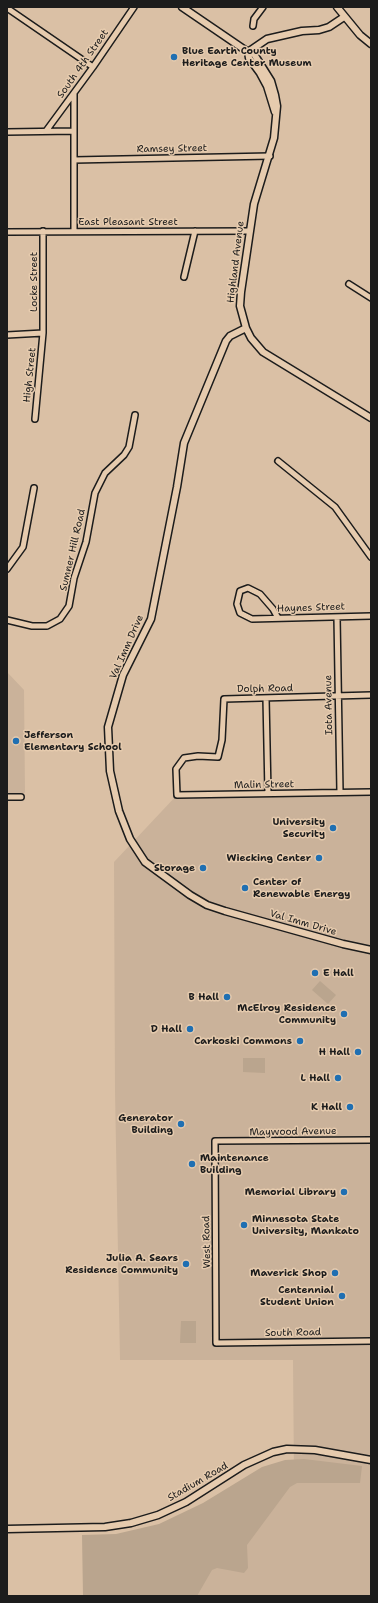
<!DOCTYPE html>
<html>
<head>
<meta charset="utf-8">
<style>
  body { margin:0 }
  #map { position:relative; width:378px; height:1603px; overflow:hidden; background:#dac0a5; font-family:"Shantell Sans",sans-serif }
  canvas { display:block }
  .frame { position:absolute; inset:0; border:8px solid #1c1c1c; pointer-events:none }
</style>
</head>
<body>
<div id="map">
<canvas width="378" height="1603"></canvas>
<div class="frame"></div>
</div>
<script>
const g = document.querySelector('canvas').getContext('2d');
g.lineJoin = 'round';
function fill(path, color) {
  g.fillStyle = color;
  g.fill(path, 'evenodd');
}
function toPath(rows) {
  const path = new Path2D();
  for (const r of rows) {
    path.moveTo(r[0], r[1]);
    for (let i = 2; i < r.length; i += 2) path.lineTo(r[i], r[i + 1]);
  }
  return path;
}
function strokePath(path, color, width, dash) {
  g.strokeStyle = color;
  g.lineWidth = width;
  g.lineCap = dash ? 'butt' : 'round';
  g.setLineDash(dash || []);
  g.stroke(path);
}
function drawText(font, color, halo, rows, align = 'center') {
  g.font = font + ' "Shantell Sans",sans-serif';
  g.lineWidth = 3;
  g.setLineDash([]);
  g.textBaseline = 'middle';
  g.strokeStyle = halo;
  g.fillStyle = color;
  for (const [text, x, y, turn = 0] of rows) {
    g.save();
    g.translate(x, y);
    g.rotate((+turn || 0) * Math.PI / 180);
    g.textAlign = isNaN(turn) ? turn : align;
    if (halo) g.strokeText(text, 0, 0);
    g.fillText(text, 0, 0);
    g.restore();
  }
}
fill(toPath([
  [7,672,24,690,25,793,7,793],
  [371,792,371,1596,195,1596,209,1544,294,1477,293,1360,120,1360,115,1091,114,862,177,795]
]), '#cab29a');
fill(toPath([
  [320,981,336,995,328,1004,312,990],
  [243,1058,265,1058,265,1073,243,1072],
  [181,1321,196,1321,196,1343,180,1343],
  [304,1459,362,1466,360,1483,297,1483,290,1487,247,1545,248,1568,244,1573,217,1568,212,1570,197,1596,83,1596,82,1535,116,1534,159,1524,203,1503,262,1467,285,1460]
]), '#baa58e');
const minor = toPath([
  [7,8,93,67],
  [253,26,254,19,263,7],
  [74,94,74,131],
  [46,131,93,67,134,7],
  [7,132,74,131,74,231],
  [74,160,270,156],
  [7,232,250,231],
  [184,277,195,231],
  [349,284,371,298],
  [7,335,43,333],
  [35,419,43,333,43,231],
  [278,461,335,507,371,557],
  [7,569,23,547,34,488],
  [337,617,340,792],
  [278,618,273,609,260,594,248,588,240,591,237,604,240,613,252,619,371,616],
  [7,620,32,626,47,626,60,619,69,606,74,578,86,542,95,493,105,473,124,455,129,447,135,415],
  [371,695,224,699,222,740,218,757,198,756,184,758,176,769,177,795,371,792],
  [266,698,268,793],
  [7,797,21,797],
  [371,1140,215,1141,216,1343,371,1341]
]);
const tertiary = toPath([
  [182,7,248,52,254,54,271,81,275,95,277,106,274,138,254,204,241,292,240,306,246,328,251,338,263,352,371,418],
  [337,7,360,35,371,44],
  [248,52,267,39,302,31,319,30,329,27,344,17],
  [248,52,249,58,260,73,267,86,275,112],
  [246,328,230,336,226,341,184,443,177,487,151,619,123,675,108,727,110,771,119,811,130,839,145,862,190,895,207,905,225,911,343,944,371,950],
  [7,1529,105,1527,131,1523,158,1515,186,1502,244,1465,273,1452,287,1449,315,1450,371,1460]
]);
strokePath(minor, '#1c1c1c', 8);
strokePath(tertiary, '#1c1c1c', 9);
strokePath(minor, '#e6cbae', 5);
strokePath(tertiary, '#e6cbae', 6);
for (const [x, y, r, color] of [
  [174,57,4,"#1f6fb2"],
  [16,741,4,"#1f6fb2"],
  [333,828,4,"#1f6fb2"],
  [319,858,4,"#1f6fb2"],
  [203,868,4,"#1f6fb2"],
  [245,888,4,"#1f6fb2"],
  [315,973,4,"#1f6fb2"],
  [227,997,4,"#1f6fb2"],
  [344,1014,4,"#1f6fb2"],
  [190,1029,4,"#1f6fb2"],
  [300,1041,4,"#1f6fb2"],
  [358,1052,4,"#1f6fb2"],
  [338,1078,4,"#1f6fb2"],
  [350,1107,4,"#1f6fb2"],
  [181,1124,4,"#1f6fb2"],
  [192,1164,4,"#1f6fb2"],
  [344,1192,4,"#1f6fb2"],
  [244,1225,4,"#1f6fb2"],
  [186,1264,4,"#1f6fb2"],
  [335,1273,4,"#1f6fb2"],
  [342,1296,4,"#1f6fb2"]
]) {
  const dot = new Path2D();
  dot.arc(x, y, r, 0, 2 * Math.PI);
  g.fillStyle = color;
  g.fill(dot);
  strokePath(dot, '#e6cbae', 1.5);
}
drawText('bold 10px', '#1c1c1c', '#e6cbae', [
  ["Blue Earth County",182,51,"left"],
  ["Heritage Center Museum",182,63,"left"],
  ["Jefferson",24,735,"left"],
  ["Elementary School",24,747,"left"],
  ["University",325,822],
  ["Security",325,834],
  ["Wiecking Center",311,858],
  ["Storage",195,868],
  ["Center of",253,882,"left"],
  ["Renewable Energy",253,894,"left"],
  ["E Hall",323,973,"left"],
  ["B Hall",219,997],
  ["McElroy Residence",336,1008],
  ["Community",336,1020],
  ["D Hall",182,1029],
  ["Carkoski Commons",292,1041],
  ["H Hall",350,1052],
  ["L Hall",330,1078],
  ["K Hall",342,1107],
  ["Generator",173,1118],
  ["Building",173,1130],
  ["Maintenance",200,1158,"left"],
  ["Building",200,1170,"left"],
  ["Memorial Library",336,1192],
  ["Minnesota State",252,1219,"left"],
  ["University, Mankato",252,1231,"left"],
  ["Julia A. Sears",178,1258],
  ["Residence Community",178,1270],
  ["Maverick Shop",327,1273],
  ["Centennial",334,1290],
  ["Student Union",334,1302]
], 'right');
drawText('10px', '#1c1c1c', '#e6cbae', [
  ["South 4th Street",83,64,-55],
  ["Ramsey Street",172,149,-1],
  ["East Pleasant Street",128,222],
  ["Highland Avenue",236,262,-83],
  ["Locke Street",34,282,-90],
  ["High Street",30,375,-84],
  ["Sumner Hill Road",73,550,-77],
  ["Haynes Street",311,608,-2],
  ["Val Imm Drive",127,647,-66],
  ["Dolph Road",265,689,-1],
  ["Iota Avenue",329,705,-91],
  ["Malin Street",264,785,-1],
  ["Val Imm Drive",303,923,16],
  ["Maywood Avenue",293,1132,-1],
  ["West Road",207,1242,-91],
  ["South Road",293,1333,-1],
  ["Stadium Road",198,1482,-30]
]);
</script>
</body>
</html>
